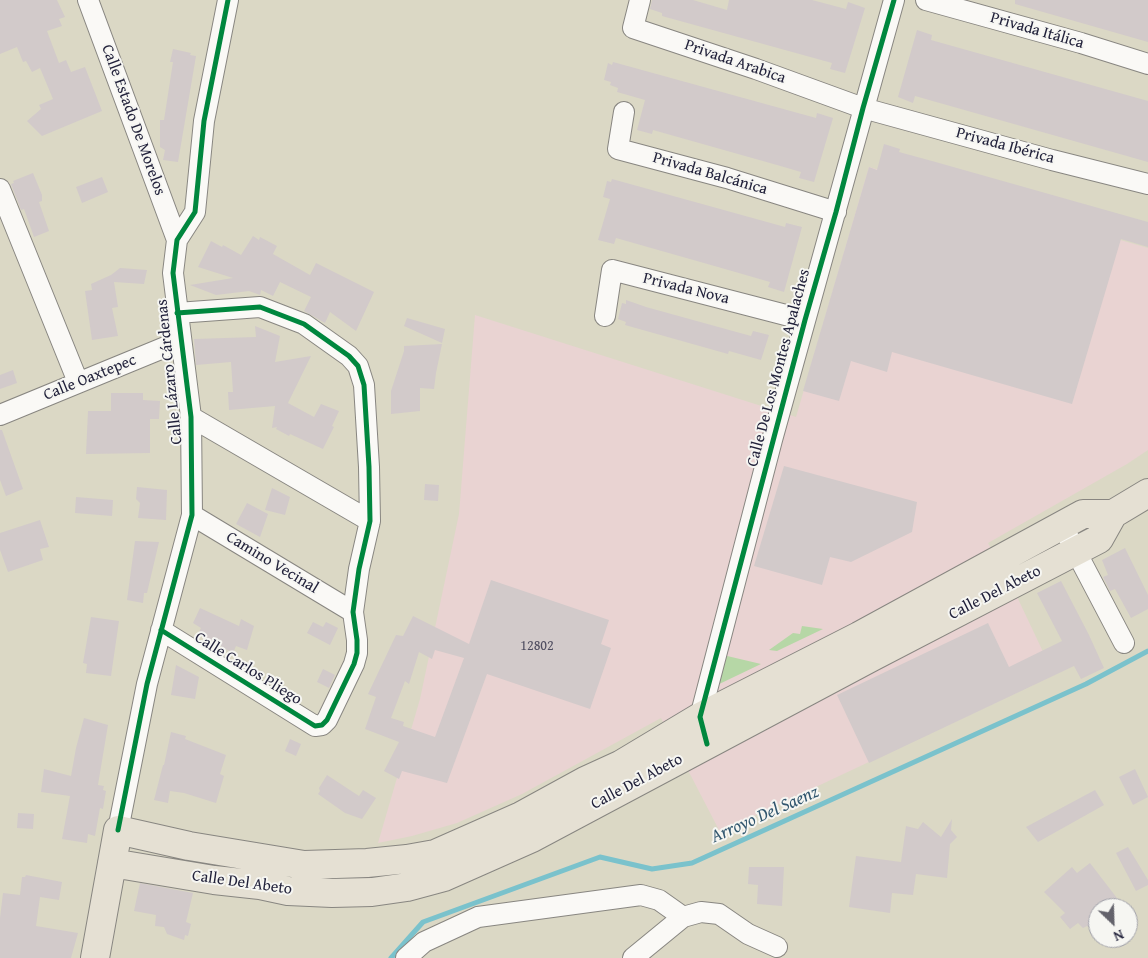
<!DOCTYPE html>
<html>
<head>
<meta charset="utf-8">
<style>
  body { margin:0 }
  #map { position:relative; width:1148px; height:958px; overflow:hidden; background:#dbd8c5; font-family:"Gentium Book Plus",serif }
  canvas { display:block }
  .north { position:absolute; left:1088px; top:898px; width:50px; height:50px; box-sizing:border-box; background:#f6f6f2; border:1px solid #a1a1a9; border-radius:50%; rotate:156deg; font-size:14px; font-weight:700; line-height:20px; text-align:center; color:#22223b }
  .north::after { content:''; display:block; margin:auto; width:18px; height:22px; background:#63626b; clip-path:polygon(50% 0,100% 100%,50% 72%,0 100%) }
</style>
</head>
<body>
<div id="map">
<canvas width="1148" height="958"></canvas>
<div class="north">N</div>
</div>
<script>
const g = document.querySelector('canvas').getContext('2d');
g.lineJoin = 'round';
function fill(path, color) {
  g.fillStyle = color;
  g.fill(path, 'evenodd');
}
function toPath(rows) {
  const path = new Path2D();
  for (const r of rows) {
    path.moveTo(r[0], r[1]);
    for (let i = 2; i < r.length; i += 2) path.lineTo(r[i], r[i + 1]);
  }
  return path;
}
function strokePath(path, color, width, dash) {
  g.strokeStyle = color;
  g.lineWidth = width;
  g.lineCap = dash ? 'butt' : 'round';
  g.setLineDash(dash || []);
  g.stroke(path);
}
function drawText(font, color, halo, rows, align = 'center') {
  g.font = font + ' "Gentium Book Plus",serif';
  g.lineWidth = 4;
  g.setLineDash([]);
  g.textBaseline = 'middle';
  g.strokeStyle = halo;
  g.fillStyle = color;
  for (const [text, x, y, turn = 0] of rows) {
    g.save();
    g.translate(x, y);
    g.rotate((+turn || 0) * Math.PI / 180);
    g.textAlign = isNaN(turn) ? turn : align;
    if (halo) g.strokeText(text, 0, 0);
    g.fillText(text, 0, 0);
    g.restore();
  }
}
fill(toPath([
  [869,167,1148,248,1148,450,1127,464,988,543,1011,584,1054,675,720,832,661,718,522,794,457,823,412,836,378,843,420,699,459,514,475,315,796,417]
]), '#e9d3d2');
fill(toPath([
  [802,626,823,629,777,651,769,650,793,633,800,634],
  [723,655,761,664,713,687]
]), '#b6d7a6');
strokePath(toPath([
  [391,958,423,922,600,857,652,869,692,863,1086,684,1148,651]
]), '#7ac2cc', 5);
fill(toPath([
  [0,0,57,0,65,17,59,19,62,26,47,31,59,63,66,60,71,72,85,67,102,111,42,136,27,121,41,109,39,105,53,99,40,68,32,72,26,61,23,62,17,47,0,54],
  [652,0,693,0,727,10,729,0,812,0,846,9,848,2,865,8,845,73,830,69,832,63,662,16,662,13,650,9],
  [1015,0,1148,0,1148,42,1015,4],
  [917,30,932,35,931,40,1148,101,1148,162,915,96,913,103,898,97],
  [173,49,191,53,190,55,196,56,178,162,163,160,165,150,160,147,160,120,164,120,173,62,170,62],
  [613,62,816,118,817,113,833,118,814,182,799,178,801,172,777,165,653,130,652,134,637,130,645,100,617,92,618,88,610,85,611,82,604,80,608,63,612,65],
  [884,144,900,149,899,152,932,161,1148,222,1148,247,1121,239,1072,404,892,352,887,372,851,361,839,401,803,391,869,167,877,170],
  [33,173,42,195,42,201,39,202,49,231,34,237,24,209,21,210,11,184,14,183,13,181],
  [102,177,108,192,82,203,76,187],
  [612,179,785,227,786,223,802,227,784,292,768,287,770,282,718,267,616,238,614,244,598,240,610,199,603,197,607,181,611,182],
  [253,236,259,240,260,237,277,246,273,254,310,275,316,263,374,292,356,331,330,312,325,323,304,311,311,297,280,282,273,296,261,290,260,295,249,291,216,295,190,285,233,278,198,267,211,241,222,247,223,245,241,255],
  [120,268,147,270,144,284,114,282,118,307,112,308,118,336,92,340,85,291,92,290,91,284,111,275],
  [626,300,646,307,751,336,753,331,769,335,761,360,729,351,728,354,625,325,626,322,618,319,622,303,626,304],
  [407,318,445,329,442,343,404,326],
  [255,326,280,336,275,362,311,356,288,403,314,417,321,404,339,411,332,426,334,427,323,449,290,434,289,436,276,429,277,427,272,428,275,406,229,410,228,392,233,392,231,362,196,365,194,339,256,337],
  [442,344,436,373,434,389,420,388,420,411,391,414,391,391,404,351,404,346],
  [13,370,17,383,0,389,0,375],
  [111,393,143,393,143,400,160,401,159,419,150,419,150,453,86,454,88,411,111,411],
  [0,430,2,430,23,489,6,496,0,480],
  [784,466,917,502,912,532,851,562,830,557,822,585,754,566],
  [425,484,439,485,438,501,424,500],
  [137,487,167,490,166,520,138,518,140,503,136,499],
  [272,488,290,497,285,515,265,510],
  [76,497,113,500,112,516,75,513],
  [247,503,268,514,260,537,236,524],
  [40,520,49,547,40,549,43,560,8,572,0,550,0,533],
  [135,541,159,542,147,593,144,593,143,603,127,600],
  [1125,548,1148,595,1148,609,1131,618,1115,589,1110,591,1103,577,1108,575,1102,560],
  [491,580,609,620,601,644,611,648,590,709,487,674,447,783,402,771,399,779,384,771,399,742,365,729,376,697,368,694,396,635,403,636,413,616,469,644],
  [435,650,464,658,435,737,403,726,404,722,391,718,405,681,409,684,419,652,432,659],
  [1061,581,1089,635,1104,668,1081,679,1074,666,869,763,837,695,988,623,1009,667,1062,641,1037,593],
  [200,608,239,626,241,619,254,626,247,650,236,646,233,653,198,634,201,628,193,623],
  [91,617,119,621,111,676,86,673,87,664,83,663],
  [313,622,323,627,326,622,338,628,330,645,307,633],
  [176,665,199,677,195,699,171,695],
  [323,669,335,675,329,688,317,682],
  [84,718,108,725,98,785,104,786,103,790,106,791,103,809,100,808,95,836,88,834,87,843,62,839,70,796,41,792,44,769,71,776,76,748],
  [171,732,186,736,185,739,226,755,220,774,224,776,216,803,184,793,170,791,168,803,154,800,163,765,164,765],
  [290,739,301,744,296,756,285,751],
  [1135,769,1148,797,1133,805,1119,777],
  [327,775,359,796,363,790,376,798,362,819,345,813,318,794,320,791,319,788],
  [1095,790,1104,805,1038,842,1026,827],
  [18,813,34,814,33,829,17,828],
  [952,819,951,830,957,837,950,844,947,878,916,874,913,895,892,893,890,913,849,907,856,856,901,862,906,826,918,829,923,822,941,837],
  [1128,847,1148,880,1148,885,1136,891,1116,853],
  [1090,863,1120,902,1112,908,1098,908,1098,919,1088,927,1087,926,1083,928,1078,923,1070,929,1060,917,1065,913,1044,892,1072,867,1077,873],
  [749,867,784,867,782,906,757,904,758,885,748,884],
  [26,875,62,882,59,900,40,897,36,926,78,933,71,958,0,958,0,918,3,893,20,895,22,877,25,877],
  [140,883,193,893,186,922,191,924,188,936,185,935,184,940,167,934,164,927,155,926,156,915,134,911]
]), '#d2caca');
const minor = toPath([
  [88,0,177,240],
  [640,0,633,28,756,69,863,108,1052,160,1148,184],
  [926,0,1081,43,1148,64],
  [624,112,618,149,727,178,836,212],
  [0,189,78,382],
  [605,316,612,270,805,320],
  [0,415,180,341],
  [191,417,370,521],
  [192,515,353,612],
  [1062,525,1124,643],
  [161,630,315,726,322,725,327,720,354,664,357,653,357,640,353,612,359,569,370,521,369,467,364,385,358,366,349,356,304,324,260,307,177,313],
  [702,724,700,717,772,440,894,0],
  [118,830,147,684,192,515,191,417,173,273,177,240,195,212,204,121,228,0],
  [406,958,424,942,478,917,641,895,659,900,683,917,701,912,719,914,748,934,777,947],
  [633,958,683,917]
]);
const primary = toPath([
  [112,863,214,880,260,885,288,891,332,893,372,892,407,887,444,877,532,838,872,657,1099,539,1113,514],
  [95,958,118,830,189,846,304,865,367,863,407,859,435,854,521,816,585,781,620,765,700,717,859,636,1083,514,1113,514,1148,493]
]);
strokePath(minor, '#888681', 22);
strokePath(primary, '#888681', 30);
strokePath(minor, '#faf9f6', 20);
strokePath(primary, '#e5e0d3', 28);
strokePath(toPath([
  [161,630,315,726,322,725,327,720,354,664,357,653,357,640,353,612,359,569,370,521,369,467,364,385,358,366,349,356,304,324,260,307,177,313],
  [707,744,700,717,805,320,836,212,863,108,894,0],
  [118,830,147,684,192,515,191,417,173,273,177,240,195,212,204,121,228,0]
]), '#00873e', 5);
drawText('14px', '#4e4c5f', null, [
  ["12802",537,646]
]);
drawText('16px', '#22223b', '#f6f6f2', [
  ["Privada Itálica",1037,31,16],
  ["Privada Arabica",735,62,19],
  ["Calle Estado De Morelos",133,120,70],
  ["Privada Ibérica",1005,146,15],
  ["Privada Balcánica",710,174,16],
  ["Privada Nova",686,289,14],
  ["Calle De Los Montes Apalaches",779,368,-75],
  ["Calle Lázaro Cárdenas",170,372,-96],
  ["Calle Oaxtepec",90,378,-22],
  ["Camino Vecinal",272,563,31],
  ["Calle Del Abeto",995,593,-27],
  ["Calle Carlos Pliego",248,669,32],
  ["Calle Del Abeto",637,782,-28],
  ["Calle Del Abeto",242,883,8]
]);
drawText('italic 18px', '#32576f', '#f6f6f2', [
  ["Arroyo Del Saenz",765,815,-24]
]);
</script>
</body>
</html>
